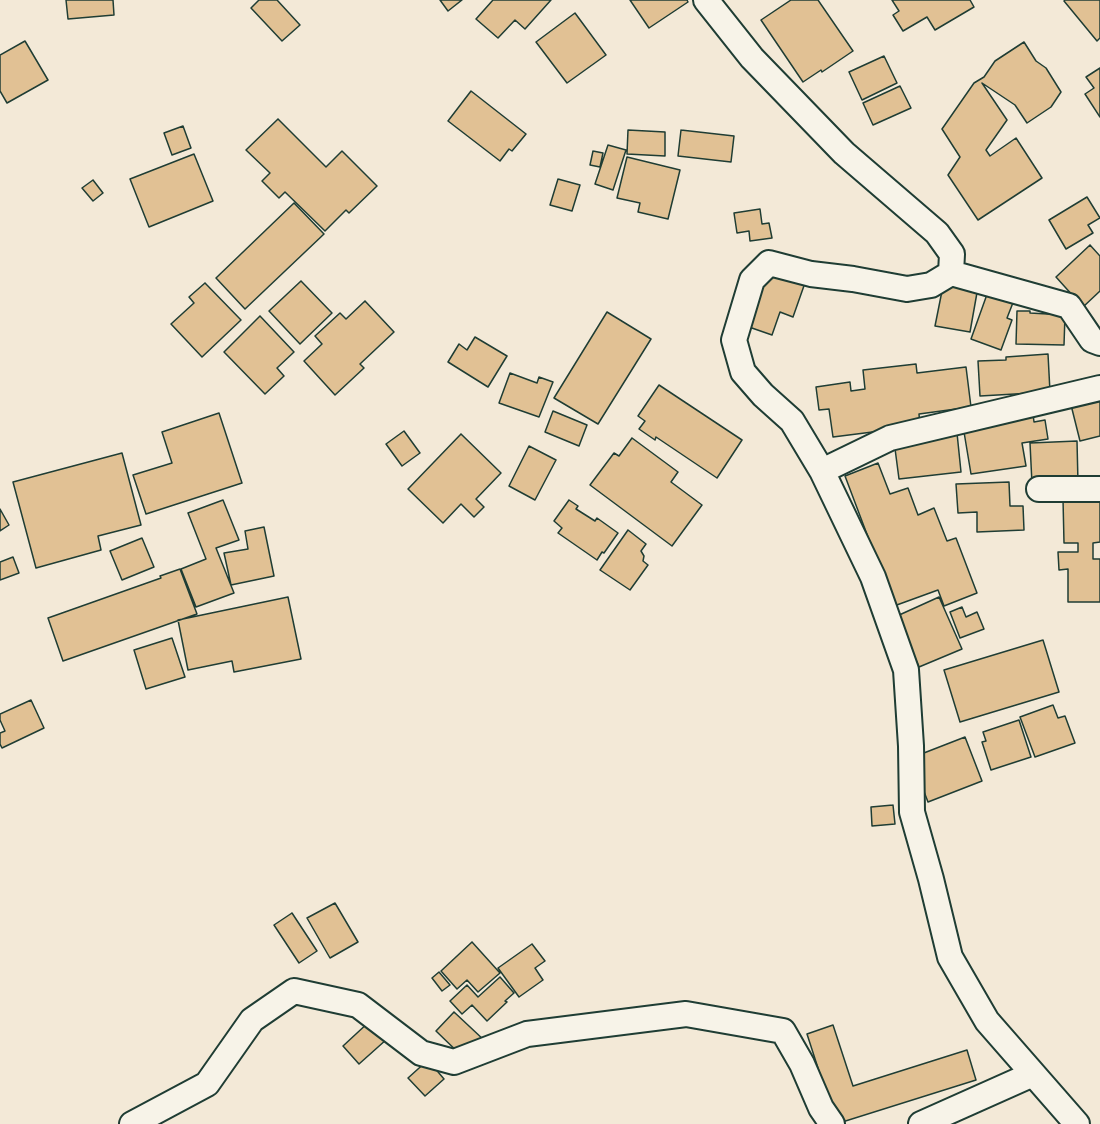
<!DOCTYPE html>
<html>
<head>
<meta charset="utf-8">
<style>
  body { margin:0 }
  canvas { display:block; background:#f3e9d7 }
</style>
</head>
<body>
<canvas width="1100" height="1124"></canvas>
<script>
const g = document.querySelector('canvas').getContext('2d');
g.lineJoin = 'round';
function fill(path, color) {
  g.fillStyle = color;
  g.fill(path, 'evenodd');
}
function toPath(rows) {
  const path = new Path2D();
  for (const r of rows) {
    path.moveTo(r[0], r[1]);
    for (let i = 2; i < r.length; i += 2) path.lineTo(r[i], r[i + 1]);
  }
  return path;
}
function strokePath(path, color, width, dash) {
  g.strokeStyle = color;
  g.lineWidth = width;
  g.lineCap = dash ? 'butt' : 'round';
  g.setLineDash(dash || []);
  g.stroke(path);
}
const building = toPath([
  [66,0,113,0,114,15,68,19,66,0],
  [259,0,277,0,300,25,282,41,251,8,259,0],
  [440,0,462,0,448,11,440,0],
  [493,0,551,0,525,29,515,20,498,38,476,19,493,0],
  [630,0,687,0,688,2,649,28,630,0],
  [791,0,818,0,853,51,822,72,821,70,803,82,761,20,791,0],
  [892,0,970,0,974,7,935,30,927,17,903,31,893,15,899,11,892,0],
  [1065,0,1100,0,1100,38,1097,41,1064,1,1065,0],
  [575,13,606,55,567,83,536,42,575,13],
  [25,41,48,80,7,103,0,91,0,55,25,41],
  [1024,42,1036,61,1046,68,1061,92,1051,107,1027,123,1015,105,982,83,1007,120,986,150,990,156,1016,138,1042,178,978,220,948,175,960,157,942,129,974,83,984,77,995,61,1024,42],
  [884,56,897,83,862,100,849,72,884,56],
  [1100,68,1100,117,1085,94,1094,88,1086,77,1100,68],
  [900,86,911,108,873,125,863,103,900,86],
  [471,91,526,134,512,151,509,149,500,161,448,121,471,91],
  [278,119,326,167,342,151,377,186,349,213,346,210,325,231,285,192,279,198,262,181,270,173,246,150,278,119],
  [183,126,191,148,172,155,164,133,183,126],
  [628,130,665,132,665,156,627,154,628,130],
  [681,130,734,136,731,162,678,156,681,130],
  [608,145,626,150,613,190,595,184,608,145],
  [593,151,603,153,600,167,590,165,593,151],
  [194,154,213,201,149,227,130,179,194,154],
  [627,157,680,170,668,219,638,212,640,203,617,198,627,157],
  [558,179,580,185,572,211,550,205,558,179],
  [93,180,103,193,93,201,82,188,93,180],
  [1087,197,1100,218,1088,225,1093,233,1066,249,1049,220,1087,197],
  [294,203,324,234,245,309,216,278,294,203],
  [760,209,762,224,769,223,772,238,750,241,749,231,737,233,734,213,760,209],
  [1090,245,1100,256,1100,291,1083,307,1056,277,1090,245],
  [766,274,785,280,787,274,806,280,793,317,780,312,772,335,749,327,766,274],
  [301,281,332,313,300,344,269,311,301,281],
  [944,281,978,287,970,332,935,326,944,281],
  [205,283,241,320,202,357,171,324,194,303,189,297,205,283],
  [990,286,1016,295,1007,318,1012,320,1001,350,971,339,990,286],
  [365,301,394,332,360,364,364,368,335,395,304,361,322,344,315,336,340,313,346,319,365,301],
  [1017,311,1030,311,1030,313,1065,315,1064,345,1016,344,1017,311],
  [607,312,651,339,598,424,554,398,607,312],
  [260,316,294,352,277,368,284,376,265,394,224,352,260,316],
  [475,337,507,356,488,387,448,362,459,344,467,350,475,337],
  [1048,354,1050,392,980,396,978,361,1006,360,1006,357,1048,354],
  [916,364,917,373,966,367,971,407,919,414,920,426,833,437,829,409,819,410,816,387,850,382,851,391,865,389,863,370,916,364],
  [510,373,537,383,539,377,553,382,539,417,499,403,510,373],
  [659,385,742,440,717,478,656,437,655,440,639,429,645,421,638,416,659,385],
  [1100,393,1100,436,1080,441,1070,401,1100,393],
  [553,411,587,425,579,446,545,432,553,411],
  [219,413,242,483,146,514,133,475,172,463,162,432,219,413],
  [1033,414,1034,422,1045,420,1048,439,1022,443,1026,466,971,474,963,426,1033,414],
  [404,431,420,453,402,466,386,444,404,431],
  [957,433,961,472,899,479,894,441,957,433],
  [461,434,501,473,476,499,484,507,474,517,461,504,443,523,408,489,461,434],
  [632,438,678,472,671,482,702,505,672,546,590,485,614,453,619,456,632,438],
  [1077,441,1078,483,1032,484,1030,443,1077,441],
  [529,446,556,460,535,500,509,486,529,446],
  [122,453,141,525,98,536,101,550,36,568,13,482,122,453],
  [878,463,890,494,908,488,918,515,934,508,947,541,956,538,977,593,944,606,938,590,894,606,845,476,878,463],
  [1009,482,1010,506,1023,506,1024,530,977,532,977,512,958,513,956,484,1009,482],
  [1063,499,1100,499,1100,542,1093,543,1093,559,1100,559,1100,602,1068,602,1068,569,1059,570,1058,552,1078,552,1078,543,1064,543,1063,499],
  [223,500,239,540,216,548,234,593,196,607,181,569,206,559,188,513,223,500],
  [569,500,578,506,576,509,595,521,597,518,618,533,604,553,602,552,597,560,558,533,562,528,554,521,569,500],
  [0,509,9,525,0,531,0,509],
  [264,527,274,576,231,585,224,553,248,549,245,531,264,527],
  [628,530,646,544,641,551,644,556,643,561,648,565,630,590,600,570,628,530],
  [142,538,154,567,122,580,110,551,142,538],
  [13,557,19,573,0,580,0,562,13,557],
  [180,569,197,614,63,661,48,618,161,578,160,576,180,569],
  [288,597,301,659,234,672,232,661,188,670,178,620,288,597],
  [939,597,962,649,919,667,897,616,939,597],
  [962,607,966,617,977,612,984,629,960,638,950,612,962,607],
  [172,638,185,677,146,689,134,650,172,638],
  [1043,640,1059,692,960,722,944,670,1043,640],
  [31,700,44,728,2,748,0,744,0,733,5,731,0,720,0,714,31,700],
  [1053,705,1058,718,1065,716,1075,743,1035,757,1020,717,1053,705],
  [1019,720,1031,757,991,770,982,742,986,741,983,732,1019,720],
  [965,737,982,781,928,802,911,758,965,737],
  [893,805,895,824,872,826,871,807,893,805],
  [335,903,358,942,330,958,307,918,335,903],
  [292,913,317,951,299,963,274,925,292,913],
  [472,942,500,973,478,992,467,980,457,989,441,971,472,942],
  [532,944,545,961,535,968,543,980,519,997,498,968,532,944],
  [439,972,450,985,442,991,432,978,439,972],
  [500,977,514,993,505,1001,507,1002,487,1021,472,1005,462,1014,450,1001,467,985,478,997,500,977],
  [454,1012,485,1041,466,1060,436,1031,454,1012],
  [370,1021,387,1039,359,1064,343,1046,370,1021],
  [833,1025,853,1086,967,1050,976,1080,836,1124,807,1034,833,1025],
  [428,1060,444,1079,425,1096,408,1078,428,1060]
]);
fill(building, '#e1c194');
strokePath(building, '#1f3d34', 1.5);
const minor = toPath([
  [706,0,752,58,844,153,937,233,952,254,951,273,931,285,907,289,853,279,811,274,769,263,752,280,734,340,743,372,763,395,792,421,822,471,873,577,906,670,911,746,912,812,931,879,950,957,987,1021,1077,1124],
  [951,273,1069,306,1092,340,1100,343],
  [822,471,890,438,1100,388],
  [1039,489,1100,489],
  [132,1124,207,1084,252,1020,294,991,358,1005,421,1053,454,1062,527,1034,686,1014,783,1031,802,1064,821,1108,832,1124],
  [921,1124,1033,1074]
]);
strokePath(minor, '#1f3d34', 28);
strokePath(minor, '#f7f3e8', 24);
</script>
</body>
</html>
